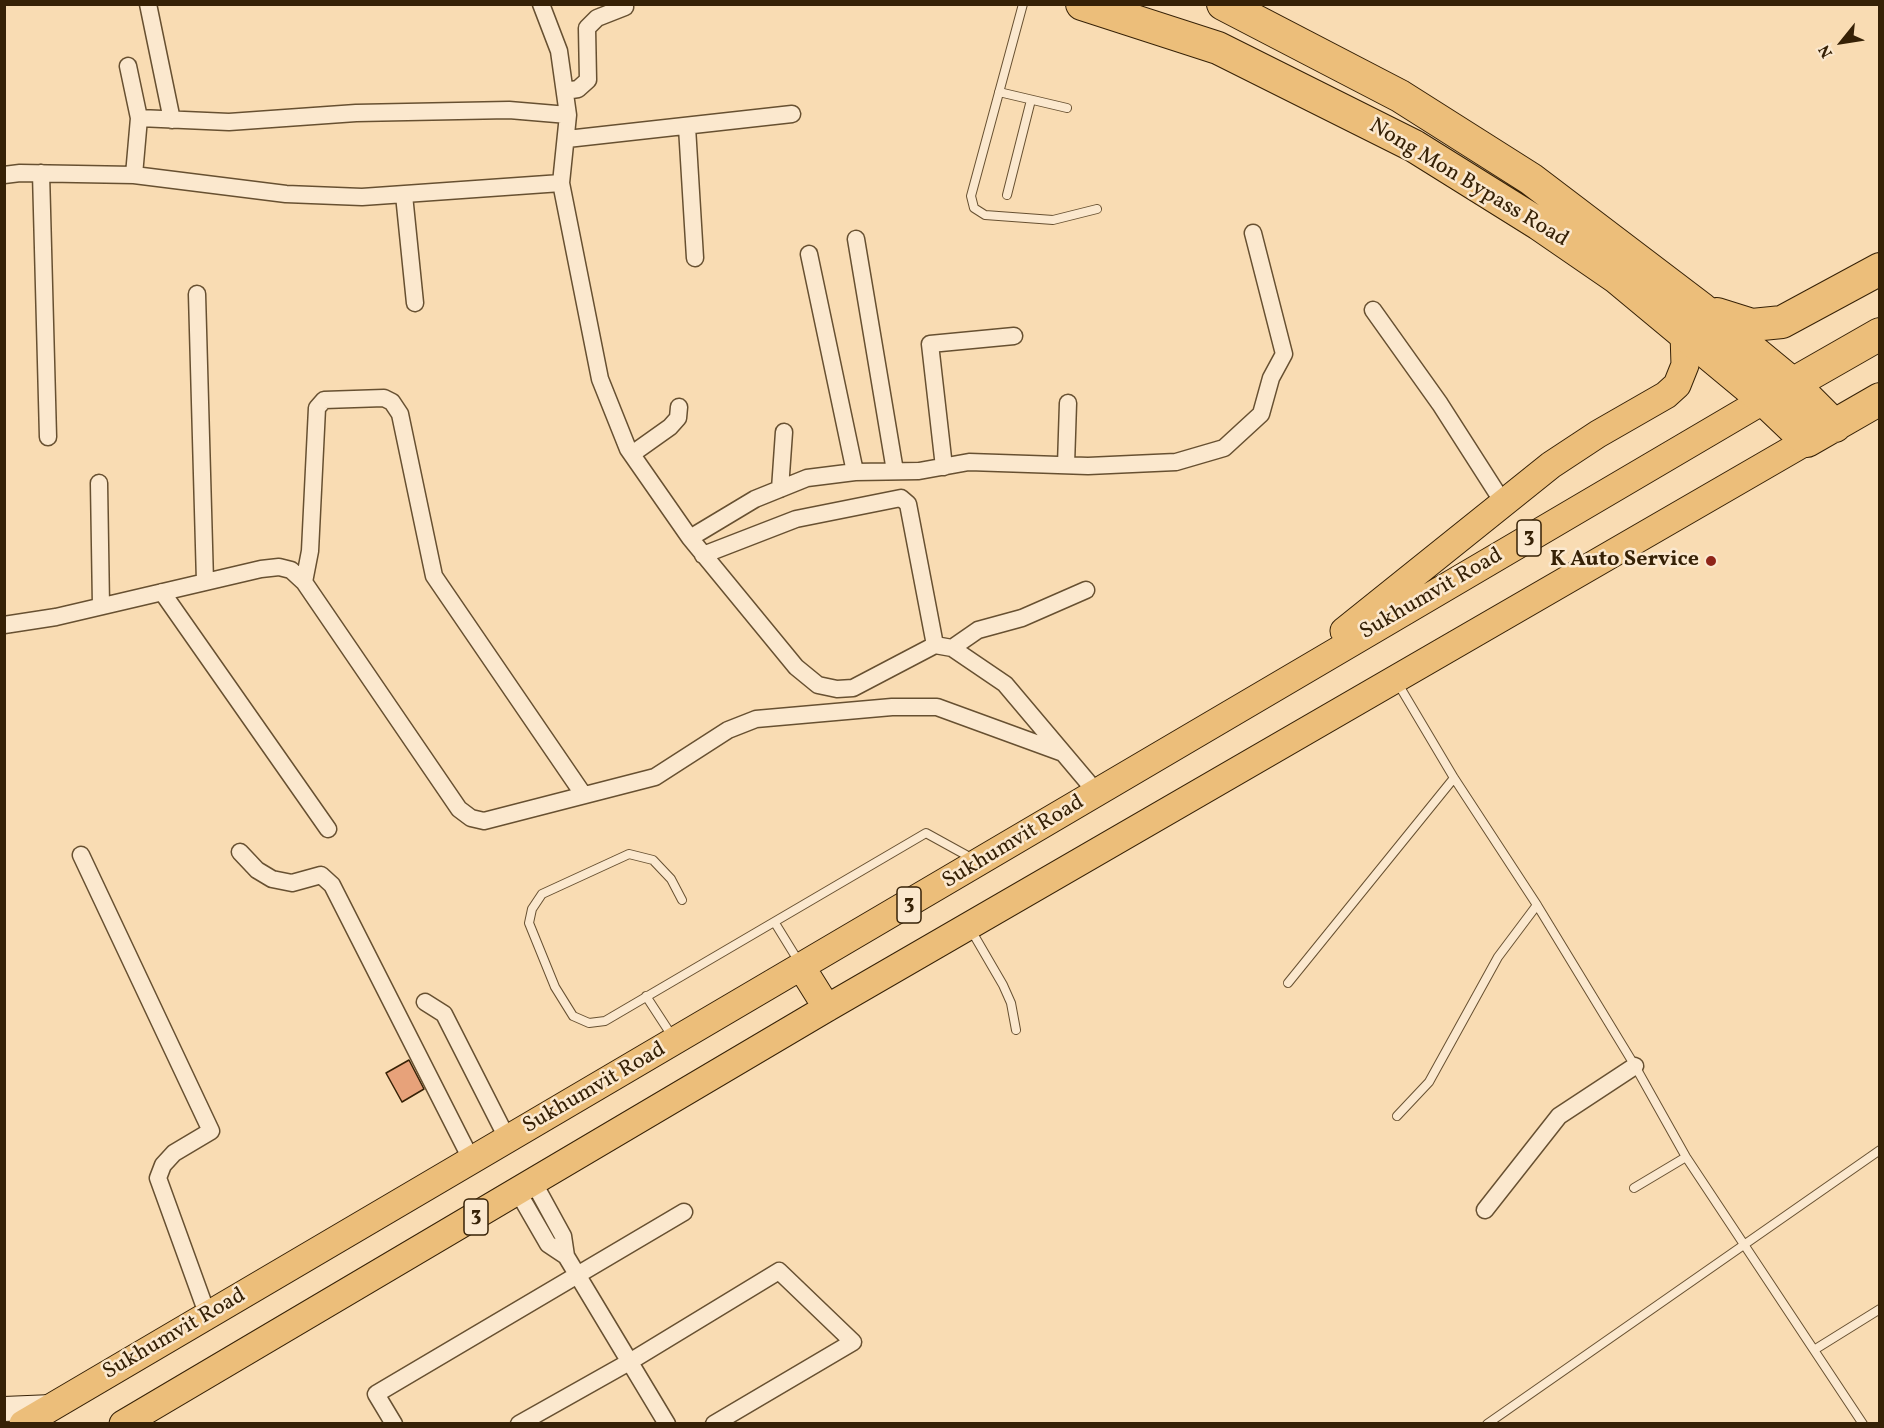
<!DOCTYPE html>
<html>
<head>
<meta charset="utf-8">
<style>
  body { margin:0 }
  #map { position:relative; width:1884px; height:1428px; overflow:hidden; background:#f9dcb3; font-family:Vollkorn,serif }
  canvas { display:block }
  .frame { position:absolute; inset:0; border:6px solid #362106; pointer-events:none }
  .north { position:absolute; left:1812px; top:12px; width:60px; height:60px; -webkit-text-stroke:4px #fbe8ce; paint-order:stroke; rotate:240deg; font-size:16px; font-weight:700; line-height:24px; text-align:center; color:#362106 }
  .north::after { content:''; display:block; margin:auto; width:21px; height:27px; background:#362106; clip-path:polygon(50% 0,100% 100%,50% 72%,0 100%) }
</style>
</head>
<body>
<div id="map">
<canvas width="1884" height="1428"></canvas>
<div class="frame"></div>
<div class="north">N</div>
</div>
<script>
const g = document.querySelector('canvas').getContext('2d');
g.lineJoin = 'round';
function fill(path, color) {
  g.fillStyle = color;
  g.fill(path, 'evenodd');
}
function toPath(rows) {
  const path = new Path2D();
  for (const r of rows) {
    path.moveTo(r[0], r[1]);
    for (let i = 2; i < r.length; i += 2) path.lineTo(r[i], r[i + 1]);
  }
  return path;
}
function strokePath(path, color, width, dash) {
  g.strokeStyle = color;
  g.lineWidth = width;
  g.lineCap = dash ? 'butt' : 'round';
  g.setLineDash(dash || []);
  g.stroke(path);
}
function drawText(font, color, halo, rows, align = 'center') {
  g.font = font + ' Vollkorn,serif';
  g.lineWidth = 5;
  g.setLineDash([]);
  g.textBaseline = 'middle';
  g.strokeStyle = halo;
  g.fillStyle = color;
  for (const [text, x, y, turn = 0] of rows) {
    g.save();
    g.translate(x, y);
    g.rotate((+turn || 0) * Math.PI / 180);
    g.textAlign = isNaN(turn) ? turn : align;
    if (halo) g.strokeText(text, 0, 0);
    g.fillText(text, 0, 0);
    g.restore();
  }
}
const building = toPath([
  [409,1060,424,1089,402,1102,386,1073,409,1060]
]);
fill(building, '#e7a27a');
strokePath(building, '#362106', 1.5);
const lane = toPath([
  [1023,4,971,196,974,208,985,215,1053,220,1097,209],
  [999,92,1067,108],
  [1007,195,1031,100],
  [1397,682,1454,778,1537,905,1635,1066,1686,1157,1863,1424],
  [682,900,671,879,653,860,629,854,542,894,532,909,529,923,555,987,573,1016,589,1023,605,1021,926,833,975,860],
  [775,923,799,962],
  [971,930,1003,985,1011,1003,1016,1030],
  [1288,983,1454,778],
  [646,996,674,1039],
  [1397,1116,1429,1082,1498,957,1537,905],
  [1634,1188,1686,1157],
  [1814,1350,1880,1309],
  [1487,1424,1880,1150]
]);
const street = toPath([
  [148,4,172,120],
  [541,4,559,51,568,115,561,183,600,379,628,449,690,538,796,667,818,685,837,689,853,688,935,645,952,648,1005,684,1097,793],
  [128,66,139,118,134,175],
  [565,91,578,89,588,80,587,28,597,18,625,7],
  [139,118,229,122,356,113,509,110,568,115],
  [687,127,695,258],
  [567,139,792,114],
  [41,173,48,437],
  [4,175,20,173,134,175,286,194,362,197,561,183],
  [404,195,415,303],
  [856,239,895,471],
  [809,254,855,472],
  [197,294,205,582],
  [1373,310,1440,404,1504,504],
  [632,454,670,427,678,418,679,407],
  [1066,465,1068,403],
  [944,467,930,344,1014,336],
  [99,483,101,606],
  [780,489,784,432],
  [690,538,755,499,807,478,855,472,919,471,969,462,1088,466,1176,462,1224,448,1261,414,1271,378,1284,354,1253,233],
  [703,555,796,519,901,498,908,504,935,645],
  [304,582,310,551,317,408,324,400,384,398,392,402,400,414,434,576,583,794],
  [162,592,328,829],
  [4,625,56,617,261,569,279,567,291,570,304,582,459,809,471,818,484,821,655,777,728,730,756,719,892,707,937,707,1063,753],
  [952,648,978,630,1022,618,1086,590],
  [240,852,257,870,272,879,292,883,321,875,332,885,472,1161],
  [81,855,211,1131,174,1153,163,1165,158,1178,208,1316],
  [425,1002,444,1014,508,1140],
  [534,1183,563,1236,566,1256,667,1424],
  [518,1192,548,1244,566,1256],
  [1485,1210,1559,1116,1635,1066],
  [394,1424,376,1394,684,1212],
  [519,1424,631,1361,779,1271,853,1342,714,1424]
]);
const secondary = toPath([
  [4,1409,52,1407]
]);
const primary = toPath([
  [1344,631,1551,465,1598,434,1666,395,1677,385,1685,365,1684,333],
  [802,968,827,1008],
  [23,1424,1764,400],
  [123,1424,827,1008,1807,441]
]);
const highway = toPath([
  [1082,4,1218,48,1414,146,1539,224,1616,277,1764,400,1807,441,1880,399],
  [1223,4,1400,96,1531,179,1702,309,1793,384,1835,426],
  [1717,314,1752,325,1782,322,1880,269],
  [1775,394,1880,334]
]);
strokePath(lane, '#675031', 10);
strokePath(street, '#675031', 19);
strokePath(secondary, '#362106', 26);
strokePath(primary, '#362106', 29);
strokePath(highway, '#362106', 34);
strokePath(lane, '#fbe8ce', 8);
strokePath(street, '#fbe8ce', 16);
strokePath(secondary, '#fbe8ce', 24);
strokePath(primary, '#ecbe7a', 27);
strokePath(highway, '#ecbe7a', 32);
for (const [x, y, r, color] of [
  [1711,561,6,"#8f2418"]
]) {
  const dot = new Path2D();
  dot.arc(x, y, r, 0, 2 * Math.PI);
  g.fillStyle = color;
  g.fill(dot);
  strokePath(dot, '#fbe8ce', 2);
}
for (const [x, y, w] of [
  [1529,538,24],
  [909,905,24],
  [476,1217,24]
]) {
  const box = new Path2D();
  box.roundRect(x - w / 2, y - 18, w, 36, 4.5);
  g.fillStyle = '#fbe8ce';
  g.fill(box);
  strokePath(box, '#362106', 1.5);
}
drawText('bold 21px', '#362106', null, [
  ["3",1529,538],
  ["3",909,905],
  ["3",476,1217]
]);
drawText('22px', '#362106', '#fbe8ce', [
  ["Nong Mon Bypass Road",1468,184,31],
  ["Sukhumvit Road",1432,595,-30],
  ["Sukhumvit Road",1014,843,-31],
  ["Sukhumvit Road",595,1089,-30],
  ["Sukhumvit Road",175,1335,-30]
]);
drawText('bold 22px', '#362106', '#fbe8ce', [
  ["K Auto Service",1699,561]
], 'right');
</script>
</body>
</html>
